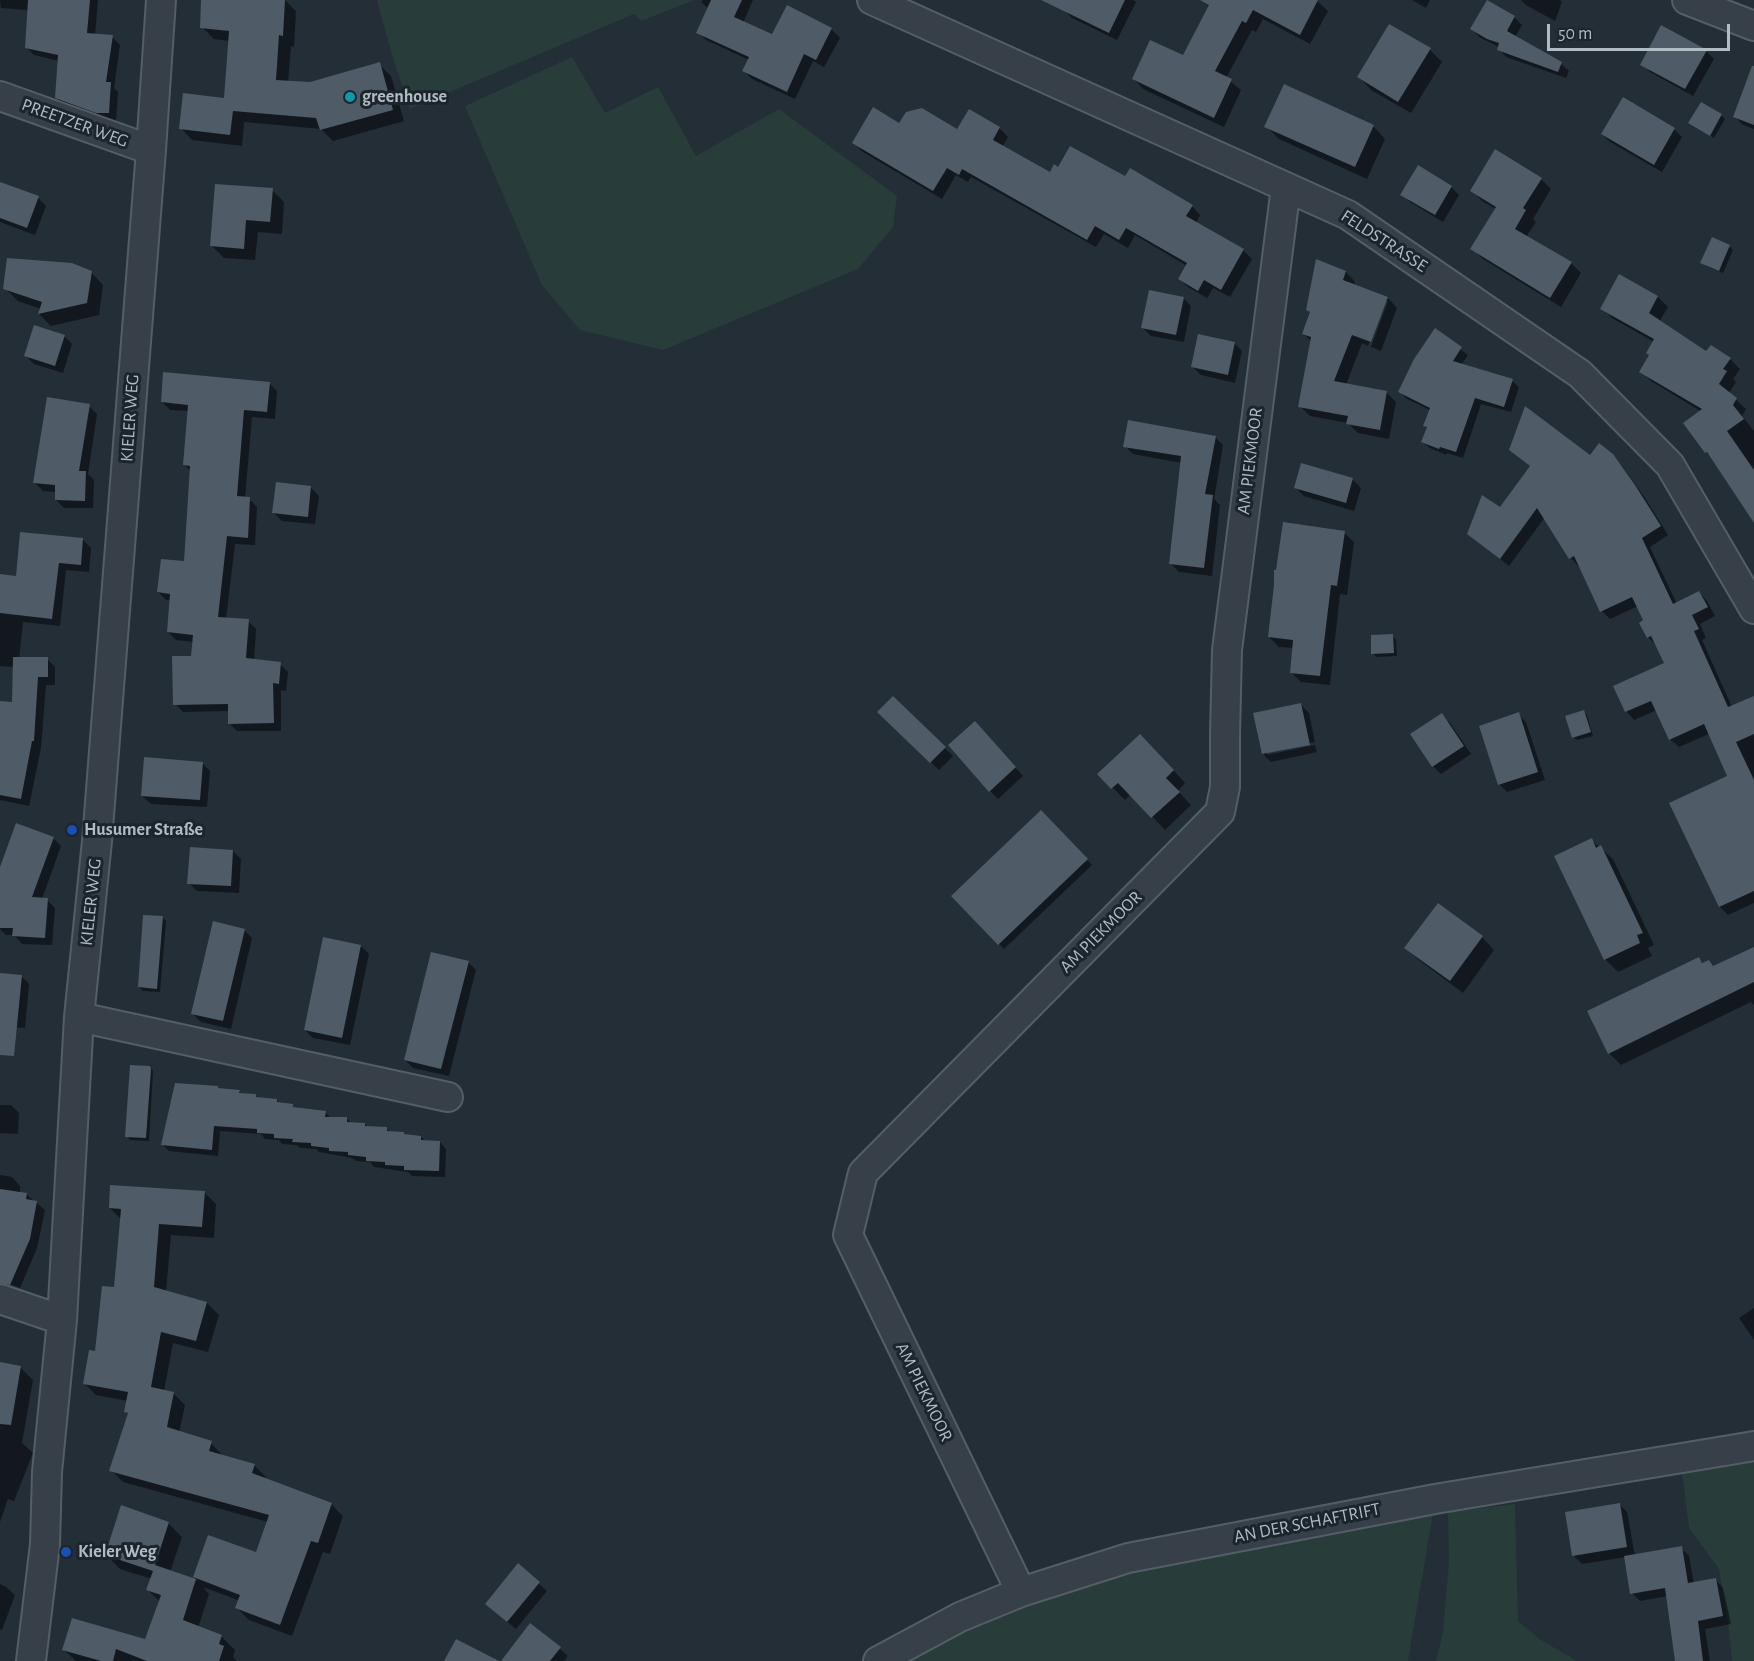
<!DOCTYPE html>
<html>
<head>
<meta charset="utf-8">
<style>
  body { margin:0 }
  #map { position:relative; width:1754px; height:1661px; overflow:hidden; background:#232e37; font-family:"Alegreya Sans",sans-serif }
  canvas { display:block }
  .scale { position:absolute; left:1547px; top:24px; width:183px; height:27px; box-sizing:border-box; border:3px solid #b1bbc4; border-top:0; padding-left:8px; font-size:18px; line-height:21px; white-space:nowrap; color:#b1bbc4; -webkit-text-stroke:4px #1c252c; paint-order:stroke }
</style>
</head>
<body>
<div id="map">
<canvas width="1754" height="1661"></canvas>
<div class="scale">50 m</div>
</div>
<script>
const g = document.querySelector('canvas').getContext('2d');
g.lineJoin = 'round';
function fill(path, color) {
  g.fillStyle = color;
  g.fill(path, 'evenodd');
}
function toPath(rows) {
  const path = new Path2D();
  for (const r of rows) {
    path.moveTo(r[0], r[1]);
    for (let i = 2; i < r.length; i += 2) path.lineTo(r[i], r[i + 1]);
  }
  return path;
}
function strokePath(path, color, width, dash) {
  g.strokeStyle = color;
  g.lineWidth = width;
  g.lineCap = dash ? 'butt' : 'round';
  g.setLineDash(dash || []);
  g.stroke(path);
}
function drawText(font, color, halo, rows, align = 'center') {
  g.font = font + ' "Alegreya Sans",sans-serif';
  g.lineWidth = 6;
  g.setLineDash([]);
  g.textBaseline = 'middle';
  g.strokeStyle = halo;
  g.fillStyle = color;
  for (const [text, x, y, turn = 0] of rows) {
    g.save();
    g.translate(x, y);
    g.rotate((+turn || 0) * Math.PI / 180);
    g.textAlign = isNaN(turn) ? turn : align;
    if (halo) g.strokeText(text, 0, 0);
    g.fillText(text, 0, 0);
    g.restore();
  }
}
fill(toPath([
  [377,0,694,0,641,21,634,14,410,109,392,55],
  [572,57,605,113,658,87,696,156,779,109,897,196,893,227,858,269,663,350,580,330,542,285,465,106],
  [1754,1461,1754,1661,1732,1661,1728,1622,1719,1569,1689,1528,1682,1472],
  [1515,1504,1518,1621,1541,1640,1577,1661,1436,1661,1443,1632,1449,1562,1448,1512],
  [1433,1513,1408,1661,909,1661,975,1625,1056,1594,1159,1564]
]), '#283c3a');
fill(toPath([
  [0,0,98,0,95,35,112,37,120,45,114,88,118,92,116,121,105,120,65,106,57,98,59,61,34,55,26,47,28,10,1,8],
  [203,0,285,0,296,11,294,47,291,46,288,82,310,84,379,64,391,76,404,121,333,141,321,129,244,122,242,146,192,140,181,128,225,100,230,41,214,39,202,27],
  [703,0,753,0,743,23,772,36,787,7,832,30,840,38,824,67,813,61,795,99,752,79,744,71,749,60,706,40,698,32,709,9,701,2],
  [1069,0,1133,0,1136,2,1117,40,1072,18,1064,10],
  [1214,0,1316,0,1328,11,1310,44,1263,19,1256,32,1252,30,1226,78,1241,90,1224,127,1143,89,1134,79,1183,57],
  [1412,0,1430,0,1426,8],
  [1521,0,1560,0,1562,2,1555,21,1526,5],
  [1514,17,1522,25,1515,37,1561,64,1569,71,1566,78,1506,57,1499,49,1499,47,1479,37,1472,29],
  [1430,50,1442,62,1411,113,1371,90,1359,77],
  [1706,51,1714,59,1693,96,1650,72,1642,64],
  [1754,70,1754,129,1743,125,1735,117],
  [969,111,999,128,1008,137,1002,147,1050,174,1059,169,1125,178,1192,206,1200,215,1196,223,1243,250,1252,259,1230,297,1213,288,1207,298,1188,287,1179,279,1187,266,1135,235,1128,248,1104,234,1096,247,971,177,968,182,956,175,942,199,863,152,854,143,900,125,957,131],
  [1721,115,1725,119,1714,138,1690,123],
  [1266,126,1373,126,1385,139,1367,179,1279,139],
  [1674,129,1682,137,1662,172,1610,142,1602,134],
  [1541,179,1551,189,1533,219,1536,222,1526,237,1571,263,1581,273,1561,307,1483,259,1472,248,1496,209,1482,201,1472,190],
  [0,183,38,198,46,206,35,235,0,222],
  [1451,187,1459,195,1443,222,1410,202,1402,194],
  [272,190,284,202,282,234,258,232,255,260,224,258,211,245],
  [1712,239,1730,247,1733,250,1723,273,1706,266,1702,262],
  [1317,261,1346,272,1355,282,1354,286,1388,298,1397,308,1381,351,1371,347,1388,301,1385,301,1368,346,1362,343,1346,385,1386,392,1396,402,1389,439,1358,433,1348,423,1310,416,1300,406,1312,342,1303,333,1311,313,1308,310],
  [91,272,103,285,99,315,51,326,39,314,41,309,18,301,5,288],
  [1619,276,1658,297,1668,307,1659,322,1706,353,1730,359,1740,369,1733,379,1736,382,1729,393,1746,409,1742,416,1754,431,1754,514,1715,461,1706,452,1702,412,1651,381,1641,371,1651,356,1654,342,1612,318,1602,308],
  [1183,298,1191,306,1184,342,1151,336,1143,328],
  [1435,331,1468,355,1461,365,1512,381,1519,387,1511,412,1481,404,1463,458,1447,453,1446,455,1430,448,1423,442,1428,429,1424,425,1430,410,1407,399,1400,392],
  [64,336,72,344,63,373,34,364,26,356],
  [1234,343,1242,351,1235,383,1201,375,1193,367],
  [269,383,277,391,275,419,252,417,245,498,249,499,257,507,255,545,235,544,226,619,248,621,256,629,254,661,280,664,288,672,286,691,281,690,281,731,237,731,229,723,229,711,183,712,175,704,193,658,194,642,176,640,168,632,171,600,166,600,158,592,185,563,191,471,184,465,189,411,170,410,162,402],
  [89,406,97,414,88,474,94,480,93,508,64,508,56,500,56,492,43,491,35,483],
  [1215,437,1223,445,1214,499,1220,505,1212,576,1179,572,1171,564,1182,463,1133,454,1125,446],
  [1510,450,1590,457,1612,456,1621,465,1643,495,1668,535,1650,547,1677,604,1699,592,1707,601,1715,616,1700,624,1706,638,1702,640,1732,707,1754,697,1754,903,1728,915,1720,907,1729,776,1709,734,1679,747,1670,739,1657,710,1634,720,1626,711,1666,664,1656,645,1648,637,1645,621,1638,606,1610,619,1602,611,1579,567,1571,558,1545,517,1509,566,1469,534,1500,510,1531,467],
  [1302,465,1353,480,1361,488,1354,511,1304,496,1296,488],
  [311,488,319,496,315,524,282,521,274,513],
  [1344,533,1354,542,1347,595,1340,594,1330,685,1301,682,1291,672,1294,648,1279,647,1269,637,1278,571],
  [83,540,91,548,89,572,66,570,60,626,23,622,19,659,47,659,55,667,55,685,46,685,41,748,29,806,0,800,0,702,14,704,14,667,0,666,0,576,17,578],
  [1393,636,1396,640,1397,656,1376,657,1373,653],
  [893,698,953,756,939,770,879,712],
  [1301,705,1309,713,1315,742,1267,752,1267,755,1315,745,1317,752,1271,762,1263,754],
  [1584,712,1587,715,1593,736,1577,740,1573,737],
  [1518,714,1526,722,1545,780,1507,792,1499,784],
  [1442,715,1450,723,1471,754,1441,774,1433,766,1412,735],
  [983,731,1023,776,998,799,990,791],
  [1153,748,1185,783,1178,791,1191,805,1165,830,1131,794,1125,800,1099,774],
  [202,763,210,771,207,807,151,804,142,796],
  [1041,812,1092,865,1004,949,954,896],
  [53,838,61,846,42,899,47,900,55,908,52,945,22,944,14,935,6,935,0,929,0,871],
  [1591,840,1613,859,1654,945,1648,948,1652,956,1618,972,1605,959],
  [233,851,241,859,239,893,197,891,189,883],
  [162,917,166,921,160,992,143,991,139,987],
  [244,930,252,938,231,1029,201,1022,193,1014],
  [1482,937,1494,950,1463,993,1419,960,1406,948],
  [361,946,369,954,350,1045,313,1038,305,1030],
  [1754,948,1754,1005,1751,1002,1621,1065,1609,1053,1699,959,1704,964,1709,961,1714,967],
  [468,962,476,970,449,1076,413,1068,405,1060],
  [0,975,21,976,29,984,25,1028,0,1026],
  [150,1067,153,1071,149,1141,130,1140,127,1136],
  [220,1090,239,1092,242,1095,256,1096,259,1099,277,1100,280,1104,292,1105,295,1109,325,1112,331,1118,347,1119,351,1123,365,1124,368,1127,386,1128,390,1132,421,1137,425,1141,440,1142,446,1149,445,1177,412,1176,408,1172,374,1167,370,1162,356,1161,352,1158,319,1152,316,1149,300,1148,297,1145,282,1144,279,1140,265,1139,261,1134,220,1131,218,1156,169,1151,162,1144],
  [0,1105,11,1105,19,1113,18,1134,0,1133],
  [0,1175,12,1177,20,1186,20,1193,26,1194,45,1210,37,1248,20,1288,0,1280],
  [204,1192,216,1204,214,1238,171,1235,166,1292,207,1303,219,1315,208,1352,173,1343,164,1391,173,1393,185,1405,179,1433,211,1443,223,1456,254,1465,266,1477,265,1480,331,1504,343,1516,330,1554,323,1552,292,1636,249,1620,237,1608,240,1601,203,1587,209,1594,198,1628,221,1636,235,1650,233,1657,237,1661,76,1661,64,1650,146,1641,160,1602,148,1590,152,1579,120,1569,106,1555,168,1523,182,1537,170,1572,198,1581,194,1577,257,1553,268,1522,123,1482,111,1470,129,1415,126,1412,128,1401,96,1395,84,1383,96,1353,116,1289,121,1219,110,1208],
  [1754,1308,1754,1340,1739,1318],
  [0,1364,20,1367,33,1380,22,1443,33,1453,14,1501,8,1499,0,1522],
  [1619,1504,1627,1512,1635,1556,1681,1548,1689,1556,1694,1584,1715,1579,1723,1588,1731,1624,1705,1629,1710,1661,1677,1661,1668,1596,1640,1601,1632,1593,1626,1557,1582,1564,1574,1556,1566,1514],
  [518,1566,547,1591,516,1629,495,1612],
  [0,1584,6,1587,15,1595,2,1630,0,1629],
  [560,1649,568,1656,564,1661,503,1661]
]), '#0007');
fill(toPath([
  [28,0,90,0,87,33,113,35,106,82,111,82,109,113,96,113,55,98,58,55,25,48],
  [201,0,285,0,283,36,279,35,276,80,310,82,380,62,393,110,320,130,316,118,233,111,230,135,179,129,183,93,224,98,229,31,200,28],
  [711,0,742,0,734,17,772,34,787,5,832,28,816,60,804,54,787,92,742,71,749,57,696,33],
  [1041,0,1125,0,1109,33],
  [1200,0,1318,0,1300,35,1253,10,1246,23,1242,21,1215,71,1232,79,1214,118,1132,79,1150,40,1183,55,1209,5],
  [1487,0,1515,16,1507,31,1562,62,1558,72,1497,50,1499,43,1487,39,1470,29],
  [1389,24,1431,48,1398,102,1357,77],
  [1661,25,1707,50,1685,89,1640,65],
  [1752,66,1754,66,1754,125,1733,117],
  [1284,84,1374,125,1355,167,1264,127],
  [1623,97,1675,128,1654,165,1601,134],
  [1701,102,1722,114,1710,136,1688,123],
  [873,107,899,123,906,112,922,108,957,129,969,109,1000,127,993,140,1050,172,1054,164,1058,167,1070,146,1125,176,1130,168,1193,205,1186,216,1244,249,1221,290,1204,280,1198,291,1178,279,1187,263,1126,228,1119,240,1095,226,1087,240,962,169,959,175,947,168,933,191,852,143],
  [1495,149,1542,178,1523,208,1526,210,1515,229,1572,262,1550,298,1470,249,1496,207,1470,191],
  [1418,165,1452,186,1435,215,1400,195],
  [0,182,39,196,27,228,0,218],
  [215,184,273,188,270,222,246,220,244,249,210,246],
  [1712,237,1730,245,1719,271,1700,263],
  [7,258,72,263,92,271,87,303,38,314,42,302,3,289],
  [1316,259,1346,271,1343,280,1388,297,1371,342,1352,335,1334,381,1387,391,1380,430,1346,424,1348,416,1298,407,1311,337,1302,334,1310,312,1306,310],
  [1619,274,1658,296,1649,313,1706,351,1711,345,1731,358,1723,369,1727,371,1719,384,1737,398,1733,405,1744,419,1727,431,1754,470,1754,523,1707,452,1705,453,1683,423,1702,409,1639,372,1649,355,1646,353,1654,339,1600,309],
  [1149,290,1184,297,1176,335,1141,328],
  [34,325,65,335,55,366,24,356],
  [1435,328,1462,347,1453,361,1513,379,1504,407,1475,398,1456,452,1440,447,1439,449,1421,442,1427,427,1423,426,1430,408,1398,392,1414,359],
  [1198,334,1235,342,1228,375,1191,367],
  [163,372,270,382,267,412,244,410,237,496,250,497,248,538,227,536,218,617,249,619,246,658,281,662,279,684,273,683,274,723,228,724,228,704,173,705,172,656,191,656,193,635,167,632,170,594,157,592,161,559,184,561,190,466,183,465,188,405,161,402],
  [47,397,90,404,79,471,86,471,85,501,55,500,55,485,33,483],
  [1525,406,1590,455,1599,443,1613,454,1635,485,1661,526,1642,538,1673,604,1699,591,1708,607,1692,615,1699,629,1694,631,1728,707,1754,696,1754,734,1736,742,1754,780,1754,891,1719,907,1669,803,1727,776,1704,724,1669,740,1651,701,1625,712,1613,686,1664,663,1651,636,1647,638,1639,623,1643,620,1632,597,1600,612,1574,556,1569,559,1537,508,1500,559,1467,534,1482,495,1500,507,1530,466,1509,450],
  [1128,420,1216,436,1205,494,1213,495,1204,568,1169,564,1181,456,1123,447],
  [1301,463,1353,478,1346,503,1294,488],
  [276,482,311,486,308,517,272,513],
  [1283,522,1345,531,1337,586,1331,585,1320,676,1290,673,1293,640,1268,637,1274,585,1274,570,1276,570],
  [20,532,83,538,81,565,59,563,52,619,0,613,0,574,16,576],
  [1393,634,1394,653,1371,654,1371,635],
  [13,657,48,657,48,677,38,677,34,741,32,741,21,799,0,795,0,701,12,702],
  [893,696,946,747,930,763,877,712],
  [1301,703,1310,745,1262,754,1253,713],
  [1584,710,1591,732,1572,738,1565,716],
  [1519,712,1538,772,1498,785,1479,726],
  [1442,713,1464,746,1432,767,1410,734],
  [975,721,1016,767,989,792,948,745],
  [1140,734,1174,770,1166,778,1180,792,1151,818,1118,783,1111,789,1097,774],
  [144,757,203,762,200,800,141,796],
  [1041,810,1088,859,998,945,951,896],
  [16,823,54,837,32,897,48,898,45,938,12,936,13,928,0,928,0,867],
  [1592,838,1596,848,1601,845,1643,933,1637,935,1640,943,1604,960,1554,856],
  [190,847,233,850,231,886,187,884],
  [1438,903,1483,936,1450,981,1404,948],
  [143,915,163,916,157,989,138,987],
  [213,921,245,929,223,1021,191,1014],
  [323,937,361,945,342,1038,304,1030],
  [1754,947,1754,982,1608,1054,1587,1011,1699,957,1702,963,1709,960,1713,966],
  [431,952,469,961,441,1069,404,1060],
  [0,973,22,975,14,1056,0,1055],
  [130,1065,150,1066,151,1069,146,1138,125,1137],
  [175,1083,218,1086,218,1088,240,1090,239,1093,256,1094,256,1097,277,1099,277,1102,293,1104,293,1107,326,1111,325,1117,347,1117,347,1122,365,1123,365,1126,387,1127,387,1131,404,1132,404,1134,421,1136,421,1140,440,1141,439,1171,404,1170,404,1166,385,1165,385,1162,366,1161,366,1157,348,1155,348,1152,329,1151,329,1148,311,1146,311,1143,292,1142,293,1139,274,1138,274,1134,257,1133,257,1129,214,1126,212,1150,161,1145],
  [110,1185,205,1191,202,1227,159,1224,154,1287,207,1302,196,1341,161,1332,151,1387,174,1392,167,1427,212,1441,209,1451,255,1464,252,1473,332,1503,318,1543,311,1541,280,1625,235,1608,240,1595,193,1577,208,1535,256,1552,269,1515,109,1471,128,1413,124,1412,128,1392,83,1384,89,1350,95,1351,102,1286,114,1287,121,1209,109,1208],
  [0,1189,27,1193,26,1199,37,1201,30,1239,10,1285,0,1283],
  [0,1362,21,1366,11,1425,0,1424],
  [1620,1503,1627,1547,1572,1556,1565,1512],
  [121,1505,169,1522,155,1565,196,1579,183,1620,222,1635,219,1644,224,1646,219,1661,147,1661,116,1649,113,1661,101,1661,62,1650,72,1618,145,1639,161,1595,146,1590,153,1571,105,1555],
  [1682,1546,1688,1583,1716,1578,1723,1616,1698,1621,1703,1661,1675,1661,1665,1588,1630,1594,1624,1556],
  [518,1563,540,1582,507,1622,485,1604],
  [530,1623,561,1647,550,1661,501,1661],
  [456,1639,499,1661,444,1661]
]), '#4f5b66');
const street = toPath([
  [872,0,1348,215,1580,374,1670,465,1754,609],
  [1687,0,1754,26],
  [0,96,151,150],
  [79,1017,448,1097],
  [0,1299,62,1320],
  [1021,1592,848,1235,863,1173,1220,812,1225,787,1225,734,1227,650,1286,187],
  [31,1661,45,1544,47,1472,62,1320,79,1017,97,841,151,150,161,0],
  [878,1661,960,1617,1021,1592,1128,1558,1435,1499,1754,1446]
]);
strokePath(street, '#545e65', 32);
strokePath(street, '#374048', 28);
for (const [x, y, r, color] of [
  [350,97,6,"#0f9aa8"],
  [72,830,6,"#1a4fb4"],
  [66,1552,6,"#1a4fb4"]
]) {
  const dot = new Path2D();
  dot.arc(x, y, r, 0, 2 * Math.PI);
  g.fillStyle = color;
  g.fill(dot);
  strokePath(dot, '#1c252c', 2);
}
drawText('bold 18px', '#b1bbc4', '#1c252c', [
  ["greenhouse",362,97],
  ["Husumer Straße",84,830],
  ["Kieler Weg",78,1552]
], 'left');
drawText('18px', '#b1bbc4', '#1c252c', [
  ["PREETZER WEG",75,123,20],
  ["FELDSTRASSE",1384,241,33],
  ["KIELER WEG",130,418,-86],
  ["AM PIEKMOOR",1250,461,-83],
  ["KIELER WEG",91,902,-84],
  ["AM PIEKMOOR",1101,932,-45],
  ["AM PIEKMOOR",924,1392,64],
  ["AN DER SCHAFTRIFT",1307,1523,-11]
]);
</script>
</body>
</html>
